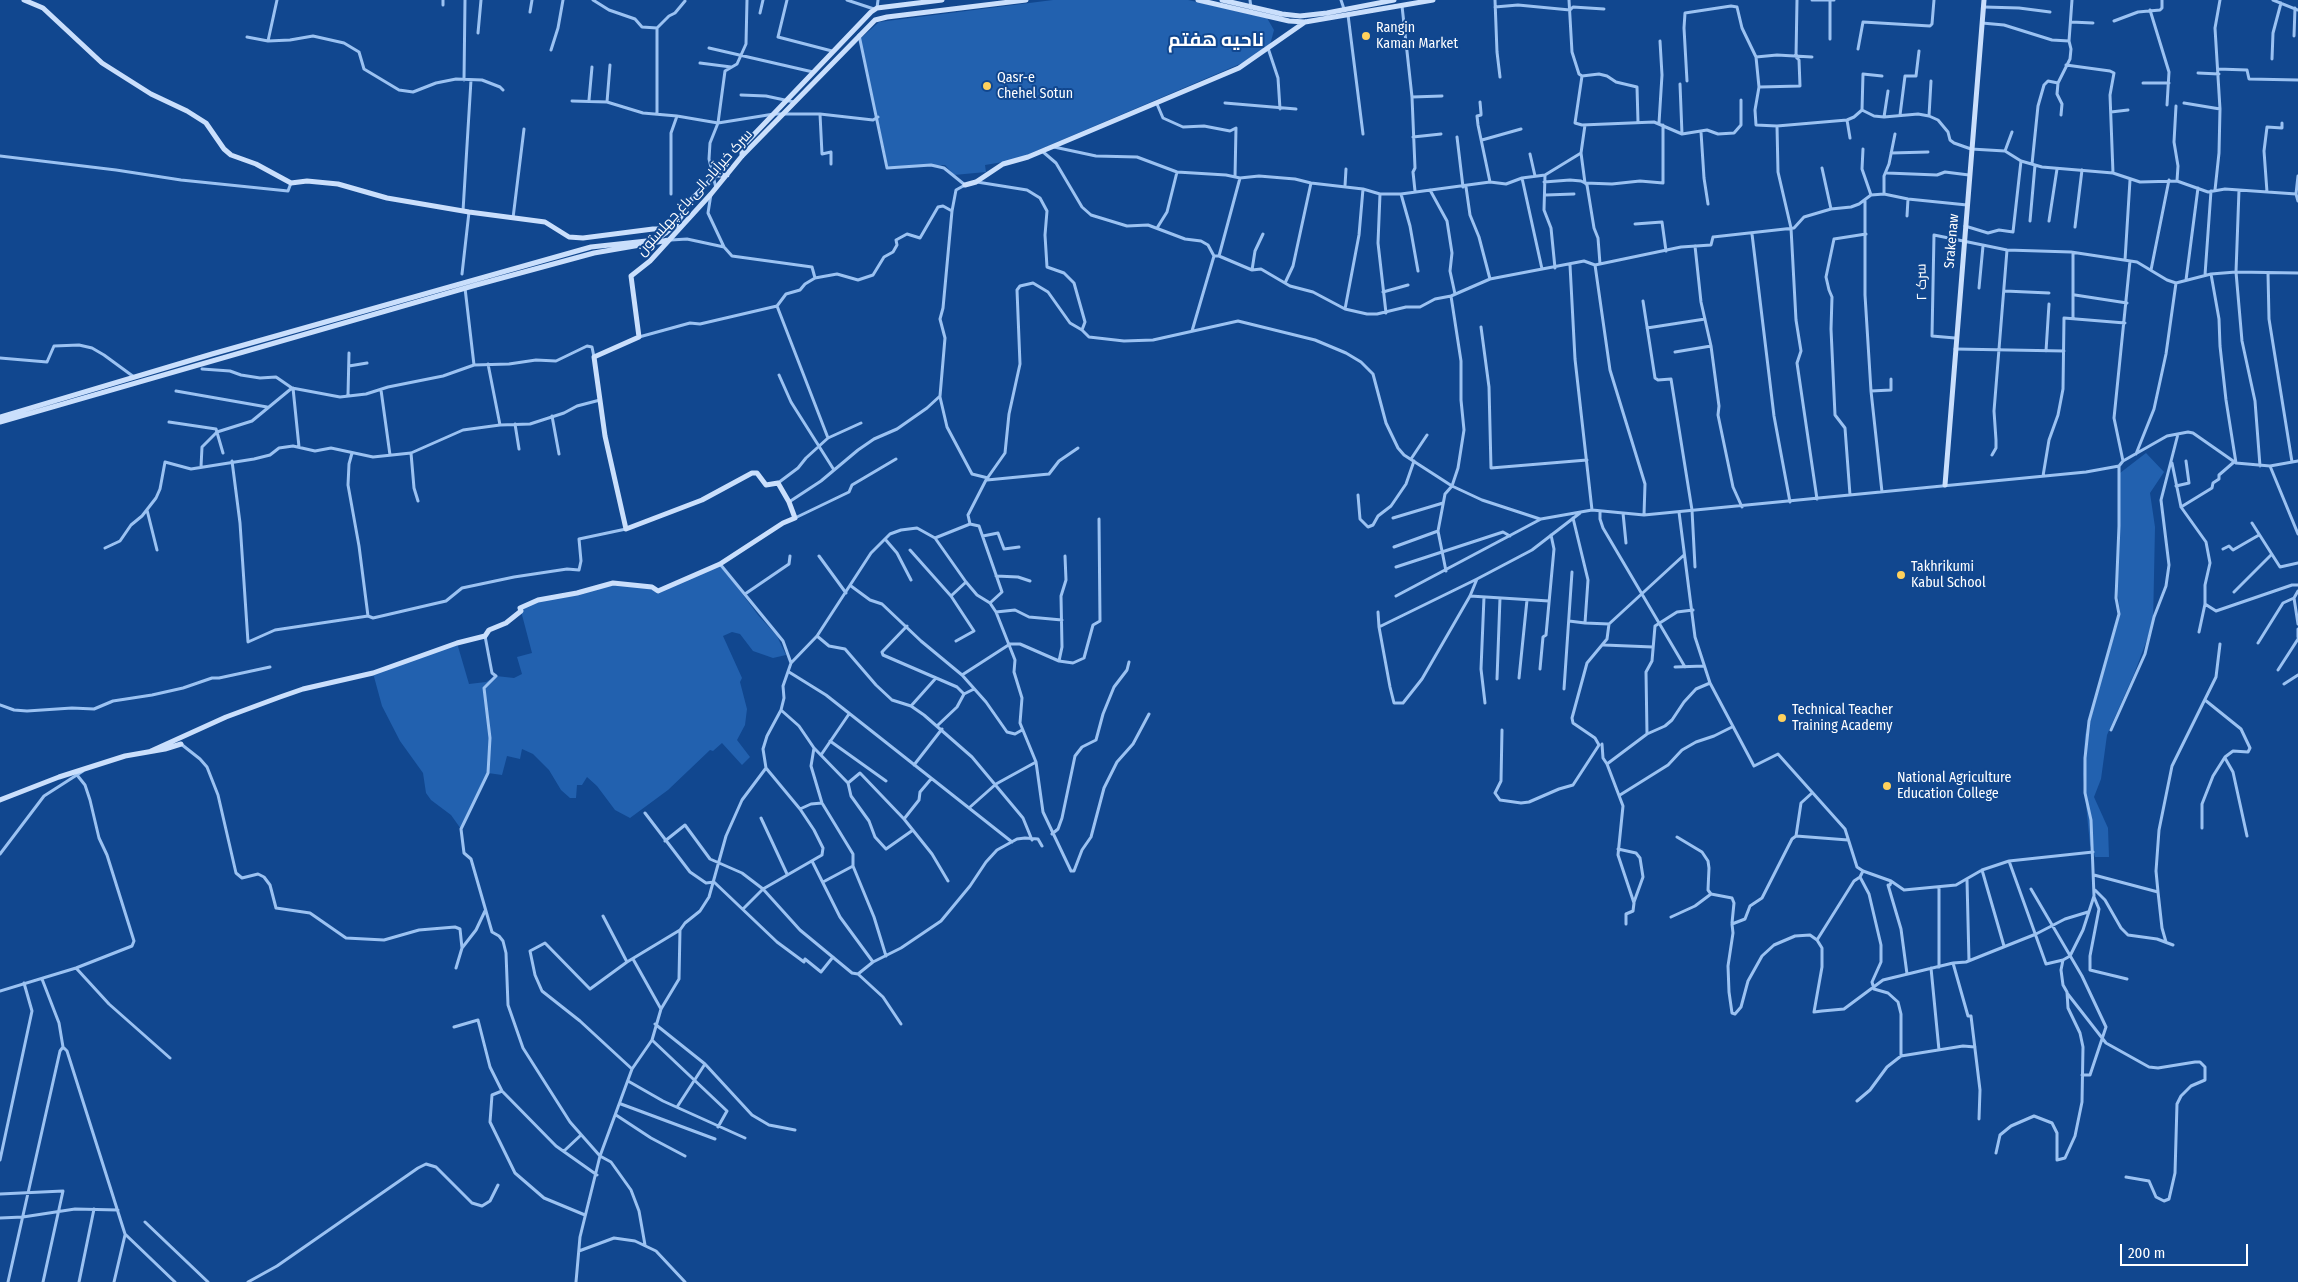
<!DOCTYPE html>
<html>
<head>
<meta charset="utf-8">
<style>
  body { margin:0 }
  #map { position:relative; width:2298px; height:1282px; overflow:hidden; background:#11478f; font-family:"Fira Sans Condensed",sans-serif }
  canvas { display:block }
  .scale { position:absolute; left:2120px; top:1244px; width:128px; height:22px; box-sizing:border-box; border:2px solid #fff; border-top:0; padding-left:6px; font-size:15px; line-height:18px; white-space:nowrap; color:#fff; -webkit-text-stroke:4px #11478f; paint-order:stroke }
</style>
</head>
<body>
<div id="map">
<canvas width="2298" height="1282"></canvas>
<div class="scale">200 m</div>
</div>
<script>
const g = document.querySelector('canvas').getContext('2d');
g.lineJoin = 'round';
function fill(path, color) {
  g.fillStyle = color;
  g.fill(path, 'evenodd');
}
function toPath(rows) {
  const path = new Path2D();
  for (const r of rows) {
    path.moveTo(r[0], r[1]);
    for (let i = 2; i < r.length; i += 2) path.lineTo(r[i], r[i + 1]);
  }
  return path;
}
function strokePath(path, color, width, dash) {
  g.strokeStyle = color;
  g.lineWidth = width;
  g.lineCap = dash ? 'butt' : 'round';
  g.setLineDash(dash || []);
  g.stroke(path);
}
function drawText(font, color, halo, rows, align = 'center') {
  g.font = font + ' "Fira Sans Condensed",Cairo,sans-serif';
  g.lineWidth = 4;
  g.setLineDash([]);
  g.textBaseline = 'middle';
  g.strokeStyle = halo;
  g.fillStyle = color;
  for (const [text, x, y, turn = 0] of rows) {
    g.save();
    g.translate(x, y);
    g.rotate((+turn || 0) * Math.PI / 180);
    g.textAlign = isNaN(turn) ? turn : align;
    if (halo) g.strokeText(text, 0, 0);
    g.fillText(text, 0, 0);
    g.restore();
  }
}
fill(toPath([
  [1053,0,1188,0,1267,18,1274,30,1270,45,1247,61,1015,160,985,165,986,172,954,175,945,165,888,167,860,39,879,22],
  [2146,453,2164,472,2150,493,2155,527,2153,624,2134,674,2107,735,2101,779,2094,797,2108,828,2109,857,2095,857,2090,845,2083,774,2085,735,2120,610,2117,590,2120,473],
  [720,564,758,615,777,636,786,655,773,658,753,651,740,634,732,632,723,636,742,678,740,682,747,709,745,725,737,740,750,757,742,765,722,743,713,751,710,750,668,790,630,818,615,810,597,786,587,777,582,785,577,785,576,798,570,798,561,790,549,770,533,754,522,749,520,759,507,756,502,775,488,773,461,829,451,815,431,800,426,793,423,773,400,741,382,706,373,673,457,643,469,684,486,682,496,676,514,678,522,674,517,657,532,653,521,611,527,604,623,583,658,591]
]), '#2261af');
strokePath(toPath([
  [443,0,443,5],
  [593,0,609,10,635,19,642,27,657,28],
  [787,0,778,37,832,51],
  [847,0,874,9],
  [1250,0,1251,8],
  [1341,0,1344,9],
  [1495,0,1497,52,1500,77],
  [1569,0,1572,52,1579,74,1582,76,1599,74,1607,76,1616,82,1637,87,1638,122],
  [1812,0,1834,0],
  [2273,0,2298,10],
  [1402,6,1412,97,1415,168,1413,172,1415,191],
  [1495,7,1518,5,1570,10,1573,7,1604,9],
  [1984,7,2019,8,2050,12],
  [877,8,878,0],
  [2150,10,2169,72,2167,105],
  [530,12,532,0],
  [760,13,763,0],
  [1348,15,1363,134],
  [2114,21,2138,12,2160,10,2162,8,2162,0],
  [2071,22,2093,23],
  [1982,23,2004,25,2052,40,2069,41],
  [478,33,481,0],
  [2294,36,2295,8],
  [247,37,268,41,290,40,313,36,344,43,359,52,364,69,399,90,413,92,436,83,456,79,482,80,500,87,503,90],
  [1830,39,1830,0],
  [268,41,277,0],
  [709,48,813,72],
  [1268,48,1278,78,1280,109],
  [1858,49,1863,22,1930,26,1932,24,1934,0],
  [551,50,558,28,563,0],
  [1756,57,1777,55,1812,57],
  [2272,59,2273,33,2281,3],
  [700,63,731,67],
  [2066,65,2110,71,2114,73,2110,95,2113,173],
  [2218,69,2247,70,2249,79,2298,80],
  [2198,73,2219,74],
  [1582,76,1575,123,1582,125,1654,122,1682,134,1707,130,1718,134,1734,133,1741,125,1741,100],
  [464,80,465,0],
  [1687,81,1684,28,1685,13,1731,6,1737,7,1742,28,1756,57,1759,87,1755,110,1756,125,1777,126,1847,120,1854,117,1862,110,1863,74,1882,76],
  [2058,83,2057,94,2062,104,2061,115],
  [2143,83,2169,83],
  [1680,84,1682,134],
  [1760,87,1800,86,1799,60,1796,57,1797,0],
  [741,95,766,96,794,102],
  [1412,97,1442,96],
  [589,100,592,67],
  [572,101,607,102,643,113,677,116,718,123,774,114,820,114,873,120,878,117],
  [607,102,610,65],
  [1480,102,1481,113,1481,115,1477,116,1478,125,1490,182],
  [1225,103,1296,109],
  [2184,103,2220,109],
  [1157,104,1163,118,1183,127,1204,126,1230,131,1236,128,1235,177],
  [2176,106,2174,142,2178,166,2177,181],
  [1862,110,1874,116,1884,117,1918,114,1929,116,1938,120,1948,132,1950,140,1954,143,1971,149,2005,151,2021,161,2042,167,2113,173,2140,182,2177,181,2208,192,2225,189,2296,194,2298,201],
  [2111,112,2128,110],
  [657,113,657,28,669,16,675,13,685,1],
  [820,114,822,154,831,152,831,164],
  [1900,115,1905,76,1916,76,1919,51],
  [1929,116,1931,81],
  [1884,117,1888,91],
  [1847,120,1850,138],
  [1659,123,1662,75,1660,41],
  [1585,125,1581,153,1585,183,1587,185,1594,228,1598,238,1600,264],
  [1777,126,1778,172,1791,228,1796,320,1801,351,1797,363,1817,499],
  [1701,132,1704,178,1708,204],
  [1413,137,1441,134],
  [1457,137,1463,187],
  [1482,140,1521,129],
  [1054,147,1096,156,1137,157,1177,172,1226,175,1240,178,1259,176,1295,179,1311,183,1363,189,1380,194,1401,194,1490,182,1506,184,1522,178,1545,175,1581,153],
  [1863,149,1862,169,1871,195],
  [1042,151,1056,163,1082,207,1091,215,1127,226,1148,225,1185,239,1201,241,1208,245,1214,256,1219,256,1252,270,1261,269,1290,286,1313,292,1345,309,1367,314,1377,314,1406,307,1420,307,1435,299,1451,296,1490,279,1584,261,1595,265,1681,247,1711,245,1713,237,1794,228,1804,217,1831,209,1851,207,1859,204,1871,195,1884,194,1908,199,1967,205],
  [2005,151,2012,132],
  [1891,153,1928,152],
  [1530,154,1535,176],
  [0,156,116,170,181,180,288,191,291,183],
  [2032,164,2038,106,2044,85,2048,81,2058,83,2070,59,2071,49,2069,41,2072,0],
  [1822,168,1831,209],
  [1887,173,1937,175,1945,172,1969,175],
  [1545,175,1544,210,1551,228,1555,268],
  [1522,178,1542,269],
  [977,182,1027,190,1040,198,1047,211,1045,235,1047,267,1064,273,1074,283,1085,322,1082,330],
  [1544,182,1570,180,1581,181,1585,183,1612,184,1640,181,1663,183,1663,125],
  [1345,186,1346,169],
  [1466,187,1470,215,1479,237,1490,279],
  [716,188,709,159,710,143,718,123,725,71,737,64,746,44,747,0],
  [1430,190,1447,221,1452,253,1450,271,1455,294],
  [2215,190,2219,153,2220,109,2215,28,2220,0],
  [2239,190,2236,272,2242,341,2255,401,2260,466],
  [2267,192,2264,151,2267,127,2282,128,2282,123],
  [671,194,671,133,677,116],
  [711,194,708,213,724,247,732,256,812,267,815,278],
  [1380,194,1378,243,1386,313],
  [1401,194,1410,226,1418,271],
  [1884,194,1884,176,1889,164,1895,134],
  [2296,194,2298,176],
  [1546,195,1574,194],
  [1865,201,1865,295,1871,391,1882,492],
  [463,211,471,80],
  [1907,216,1908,199],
  [513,218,524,129],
  [2030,221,2035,165],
  [2049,221,2057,169],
  [1635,224,1662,222,1666,251],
  [1965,226,1988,233,1999,230,2013,232,2021,161],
  [2075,227,2082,170],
  [1157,228,1167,212,1177,172],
  [1752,234,1774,416,1790,502],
  [671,240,687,239,724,247],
  [1695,246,1701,302,1711,346,1719,406,1718,415,1733,487,1742,507],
  [2073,253,2073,318],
  [1219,256,1240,178],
  [2125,260,2130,180],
  [1570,265,1575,359,1592,510],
  [1595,265,1610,370,1645,484,1644,515],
  [1252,270,1255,251,1263,234],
  [2151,270,2169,180],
  [2268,273,2269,319,2292,462],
  [462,274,469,212],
  [2211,274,2219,319,2220,346,2226,400,2236,463],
  [2205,275,2211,191],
  [2186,280,2198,188],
  [1285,283,1293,266,1311,183],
  [465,288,474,365],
  [1979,288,1983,246],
  [2005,291,2049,293],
  [1383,292,1408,285],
  [2075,295,2127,303],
  [1643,301,1655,378,1658,380,1671,379,1692,510,1695,567],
  [777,306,828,438],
  [1345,309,1359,235,1363,189],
  [1481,327,1489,387,1491,468,1587,460],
  [1647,328,1705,319],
  [1192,331,1214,256],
  [639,337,690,323,700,324,777,306,786,294,800,290,805,284,815,278,837,274,858,280,873,275,884,257,893,252,897,245,896,240,907,234,920,238,938,207,943,206,952,211],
  [1955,338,1932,336,1934,235,2007,250,2071,252,2137,262,2167,280,2176,283,2211,274,2236,272,2298,273],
  [1955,349,2064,351],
  [2046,351,2049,304],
  [1675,352,1711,346],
  [0,358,47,362,54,346,79,345,92,348,104,355,134,377],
  [488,364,500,425],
  [349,366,367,363],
  [202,369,230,371,241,375,260,378,276,377,292,388,340,397,366,394,388,387,443,376,474,365,509,364,536,360,556,361,587,346,592,347,594,357],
  [779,375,791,402,834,470],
  [293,388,299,447],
  [381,390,390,455],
  [176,391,267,407],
  [1871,391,1891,390,1891,379],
  [348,395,349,353],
  [940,397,947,427,972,474,988,478],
  [552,416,559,454],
  [169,422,216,429,223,453],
  [515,424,519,449],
  [352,453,349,464,348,485,359,546,368,616],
  [411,453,414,488,418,501],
  [2136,454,2154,409,2166,354,2176,283],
  [1992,455,1996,448,1996,440,1994,411,2007,250],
  [1411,459,1427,435],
  [232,461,240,523,248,642,275,630,368,616,373,618,446,601,462,588,514,577,567,569,579,570,581,561,579,539,626,529],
  [2123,461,2114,418,2130,261],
  [2172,463,2181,507,2206,542,2210,563,2205,585,2205,604,2199,632],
  [2270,466,2298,534],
  [201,467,202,447,217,432,252,421,292,388],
  [2043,476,2049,440,2058,415,2063,389,2064,318,2125,323],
  [987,480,1049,474,1059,461,1078,448],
  [778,483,798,468,806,458,828,438,861,423],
  [2176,486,2189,483,2186,461],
  [1358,495,1360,519,1368,527,1373,525,1378,516,1391,506,1406,484,1414,461],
  [1850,495,1845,428,1835,415,1831,329,1832,297,1829,290,1826,277,1834,239,1866,234],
  [789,502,821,481,858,450,874,439,897,429,927,408,940,396,945,338,940,319,943,308,952,211,956,190,965,185,944,168,931,165,887,168,859,35],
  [2181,507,2212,488,2213,483,2219,479,2219,475,2234,462],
  [147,510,157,550],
  [1600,511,1600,519,1603,528,1685,667],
  [1679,512,1695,637,1710,683,1754,766,1778,754,1845,829,1857,867,1863,871,1891,881,1904,890,1956,885,1982,870,2009,861,2093,852],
  [1623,513,1626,543],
  [795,518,849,492,852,485,896,459],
  [1393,518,1443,503],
  [1573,518,1588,580,1585,623,1609,624],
  [2252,523,2280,567,2298,563],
  [970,524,968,515,986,480,1005,453,1009,414,1020,364,1017,290,1020,286,1033,283,1048,292,1070,323,1082,330,1089,337,1124,341,1153,340,1238,321,1315,340,1346,353,1361,362,1373,374,1386,423,1398,448,1404,455,1452,486,1482,500,1540,519],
  [983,536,998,533,1004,549,1019,547],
  [935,538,970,524,979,526,1002,592,990,603],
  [885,539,897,553,911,580],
  [1394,547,1438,531],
  [105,548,120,541,131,525,142,516,156,498,160,489,165,462,191,469,254,459,270,455,279,448,293,446,315,451,331,448,373,457,411,453,463,430,500,425,530,424,564,413,577,406,600,400],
  [2223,549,2229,546,2233,550,2259,535],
  [910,550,951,596,966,582],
  [819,556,846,593],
  [720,564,783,641,791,663],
  [1396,567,1503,532,1510,536],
  [1446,571,1438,531,1445,494,1452,486,1458,468,1464,430,1461,400,1461,361,1451,296],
  [996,576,1018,577,1030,581],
  [851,586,870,600,882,604,921,641,962,675,986,702,1007,732,1015,734,1022,730],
  [2234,592,2271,555],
  [745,594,789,564,790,556],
  [951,596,974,631,956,641],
  [1396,596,1541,519,1592,510,1644,515,2086,472,2119,466,2123,461,2167,436,2188,432,2193,433,2236,463,2270,466,2298,461],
  [1470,596,1549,601],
  [1484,597,1481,669,1485,703],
  [2294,598,2298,624],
  [2205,604,2216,611,2292,585,2298,585],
  [996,612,1015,610,1029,617,1062,620],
  [1378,612,1379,627,1390,687,1394,703,1403,703,1422,679,1470,596,1477,579,1532,550,1580,513],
  [1569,621,1585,623],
  [907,626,882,652,883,655,957,687,964,694],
  [1379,627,1477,579],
  [2298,629,2298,637],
  [485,636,492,673,496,676,484,688,490,738,488,773,461,829,464,853,471,859,492,932,499,936,503,941,506,953,508,1005,523,1048,570,1122,600,1156,611,1162,631,1190,639,1211,645,1245],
  [817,636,829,646,845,649,876,685,892,700,911,706,924,715,972,757,1023,818,1032,840],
  [2258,643,2283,603,2294,598,2298,591],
  [1604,645,1653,647],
  [1059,661,1062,647,1061,596,1066,580,1065,556],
  [1675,667,1704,666],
  [1540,669,1543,637,1546,635,1554,549,1551,535],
  [2278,670,2298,639],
  [789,672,826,695,1012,842],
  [962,675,1010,644,1020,644,1059,661,1073,663,1084,658,1093,625,1100,621,1099,519],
  [1519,678,1527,600],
  [1497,679,1500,598],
  [2284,684,2298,675],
  [1564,689,1572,572],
  [0,705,14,710,27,711,72,708,94,709,113,701,152,695,183,688,212,678,219,678,270,667],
  [911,706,936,678],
  [781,710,799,726,814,748,848,783,851,796,869,821,875,837,886,849,913,830],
  [938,725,957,707,964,694,974,689],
  [1502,730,1501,781,1495,793,1500,800,1521,803,1529,802,1559,789,1573,785,1599,745,1595,738,1573,723,1572,718,1587,663,1607,639,1609,624,1684,555],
  [2111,730,2145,654,2154,617,2166,586,2169,565,2161,500,2178,434],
  [1647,734,1646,672,1652,661,1655,626,1677,612,1693,610],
  [830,741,886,781],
  [181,744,200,759,207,767,218,795,236,873,242,878,258,874,264,877,270,885,276,908,310,913,346,938,384,940,419,930,455,927,460,929,462,948],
  [1602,744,1603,758,1607,764,1623,806,1618,855,1634,903,1633,911,1626,914,1626,924],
  [814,748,811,766,822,803,853,854,853,866,874,917,886,956],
  [821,755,849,714],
  [2225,758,2233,772,2247,836],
  [1607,764,1647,734,1665,726,1672,720,1684,702,1696,689,1710,683],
  [914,765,942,729],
  [848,783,860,773,904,819,932,854,948,881],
  [1812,793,1801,803,1796,836,1792,839,1762,898,1750,906,1745,919,1732,924,1733,933,1728,966,1729,992,1732,1013,1735,1014,1741,1007,1748,981,1762,956,1774,945,1795,936,1810,935,1817,940,1822,948,1822,967,1814,1012,1822,1011,1844,1009,1883,980,1953,963,1966,962,2036,934,2065,919,2088,912],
  [1620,795,1668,765,1682,750,1696,742,1714,736,1732,727],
  [969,808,996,784,1036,762],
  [800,809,811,804,822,803],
  [645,813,690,872,706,883,714,882,777,942,804,962,805,959,821,972,833,957],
  [761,818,787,874],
  [904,819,919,800,920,792,931,779],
  [2202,828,2202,804,2213,776,2225,757,2233,751,2248,752,2250,748,2241,729,2205,700],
  [1052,834,1058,829,1062,818,1075,756,1082,747,1096,740,1103,714,1114,687,1127,670,1129,662],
  [1796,836,1848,840],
  [1677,837,1702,852,1708,861,1709,868,1708,890,1711,894,1732,898,1734,903,1732,923],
  [665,841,685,825,710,859,742,873,763,889,800,930,852,973,858,974,883,997,901,1024],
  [1618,849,1636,853,1640,858,1643,877,1634,902],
  [0,854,44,796,83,771],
  [812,861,840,917,873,962],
  [2009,861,2046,964,2063,960],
  [1982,870,2004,946],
  [1863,871,1860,877,1869,894,1881,945,1881,962,1872,982,1874,989,1888,993,1898,1002,1901,1014,1901,1056],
  [2094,875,2158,892,2162,928,2166,942],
  [1967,880,1969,961],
  [823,882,853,866],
  [1891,882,1890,885,1888,885,1901,929,1907,974],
  [1939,887,1939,967],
  [2031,889,2082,976,2106,1027,2090,1075,2082,1075],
  [2095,890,2105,900,2121,928,2128,935,2157,939,2173,945],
  [2158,892,2156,871,2159,830,2172,766,2216,677,2220,644],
  [2094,897,2099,909,2090,956,2090,970,2127,979],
  [743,909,763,889,822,855,823,848,814,830,800,809,766,768],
  [603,916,627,962],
  [1671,917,1695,906,1711,894],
  [1817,940,1854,881,1860,877],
  [633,959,661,1009],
  [1953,963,1968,1016,1971,1016,1980,1090,1979,1119],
  [76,968,109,1004,170,1058],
  [456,968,462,948,476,930,485,911],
  [1931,968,1939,1050],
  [858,974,873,962,901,948,941,921,970,886,986,862,997,850,1017,839,1025,838,1038,839,1042,846],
  [42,979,59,1023,63,1047,67,1051,125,1234,175,1282],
  [0,991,76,968,132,946,134,941,107,855,99,838,90,800,85,785,77,775],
  [2067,993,2106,1043,2149,1067,2158,1068,2195,1062,2200,1062,2205,1067,2205,1080,2191,1086,2181,1096,2177,1104,2175,1173,2169,1199,2164,1201,2156,1197,2149,1181,2126,1177],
  [655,1024,705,1064,752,1115,769,1125,795,1130],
  [454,1027,478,1020,490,1067,502,1091,556,1146,597,1175],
  [652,1040,727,1111,718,1127],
  [632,1069,580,1021,542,991,535,975,530,951,545,943,590,989,627,962,680,930],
  [628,1081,663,1101,745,1138],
  [502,1091,492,1095,490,1122,515,1173,544,1198,585,1215],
  [1857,1101,1870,1090,1887,1067,1901,1056,1963,1046,1975,1047],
  [621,1104,715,1139],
  [677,1107,705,1064],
  [616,1115,651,1138,685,1156],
  [564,1151,581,1135],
  [1996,1153,2000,1135,2011,1126,2034,1116,2052,1123,2057,1133,2057,1160,2065,1158,2075,1136,2082,1102,2083,1047,2080,1033,2068,1008,2067,992,2063,985,2061,970,2063,960,2070,956,2083,930,2094,896,2091,820,2085,793,2085,758,2089,721,2119,614,2116,598,2119,526,2119,466],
  [0,1160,32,1011,24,983],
  [0,1194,63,1191,43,1282],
  [0,1218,23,1217,75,1209,118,1210],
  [145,1222,208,1282],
  [579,1251,614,1238,635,1241,656,1251,685,1282],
  [8,1282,60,1051,63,1047],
  [79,1282,94,1209],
  [114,1282,125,1235],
  [248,1282,277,1266,418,1168,426,1164,436,1167,472,1203,482,1206,490,1201,498,1185],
  [576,1282,580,1237,600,1156,632,1069,652,1040,661,1009,679,979,680,930,685,923,700,911,709,897,726,836,742,800,766,768,763,749,767,736,781,710,784,698,783,686,791,663,817,636,871,553,890,534,901,530,917,528,935,538,966,582,977,595,990,603,996,612,1015,660,1014,672,1022,698,1020,723,1036,762,1043,812,1071,871,1074,871,1082,850,1091,837,1104,788,1117,762,1133,744,1149,714]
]), '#9bc2f2', 3);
strokePath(toPath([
  [24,0,43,8,102,63,151,94,187,111,206,123,224,149,231,155,256,164,291,183,307,181,338,184,387,198,469,212,545,222,569,237,583,238,653,229,658,229,666,233],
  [1198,0,1289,21,1305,22,1433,0],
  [1222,0,1282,14,1300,16,1327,13,1394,0],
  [742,156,742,147,871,12,877,8,942,0],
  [965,185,976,182,1003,164,1028,157,1239,68,1305,22],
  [0,417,212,354,591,247,656,240,676,225,690,201,716,175,727,175],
  [0,422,476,285,594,253,669,240],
  [1945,485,1984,0],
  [151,751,226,717,280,697,303,689,373,673,457,643,485,636,489,630,506,623,521,611,520,608,538,600,577,593,613,583,652,587,658,591,720,564,783,523,795,518,789,502,778,483,766,485,757,473,752,473,702,500,626,529,605,436,594,357,639,337,631,276,650,261,711,194,742,156,875,20,887,17,1026,0],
  [0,800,59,777,125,756,165,749,181,744]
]), '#cadffc', 5);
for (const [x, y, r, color] of [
  [1366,36,5,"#ffd15c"],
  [987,86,5,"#ffd15c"],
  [1901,575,5,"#ffd15c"],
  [1782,718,5,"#ffd15c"],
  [1887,786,5,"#ffd15c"]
]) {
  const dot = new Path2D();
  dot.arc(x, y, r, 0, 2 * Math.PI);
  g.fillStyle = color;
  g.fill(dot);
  strokePath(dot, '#11478f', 2);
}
drawText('14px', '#fff', '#11478f', [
  ["Rangin",1376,28],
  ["Kaman Market",1376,44],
  ["Qasr-e",997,78],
  ["Chehel Sotun",997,94],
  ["Takhrikumi",1911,567],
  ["Kabul School",1911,583],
  ["Technical Teacher",1792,710],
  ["Training Academy",1792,726],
  ["National Agriculture",1897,778],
  ["Education College",1897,794]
], 'left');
drawText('14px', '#fff', '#11478f', [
  ["سرک خیرآباد الی باغ چهلستون",695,193,-48],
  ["Srakenaw",1952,241,-85],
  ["سرک ۲",1922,282,-91]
]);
drawText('bold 19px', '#fff', '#11478f', [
  ["ناحیه هفتم",1216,41]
]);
</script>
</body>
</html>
